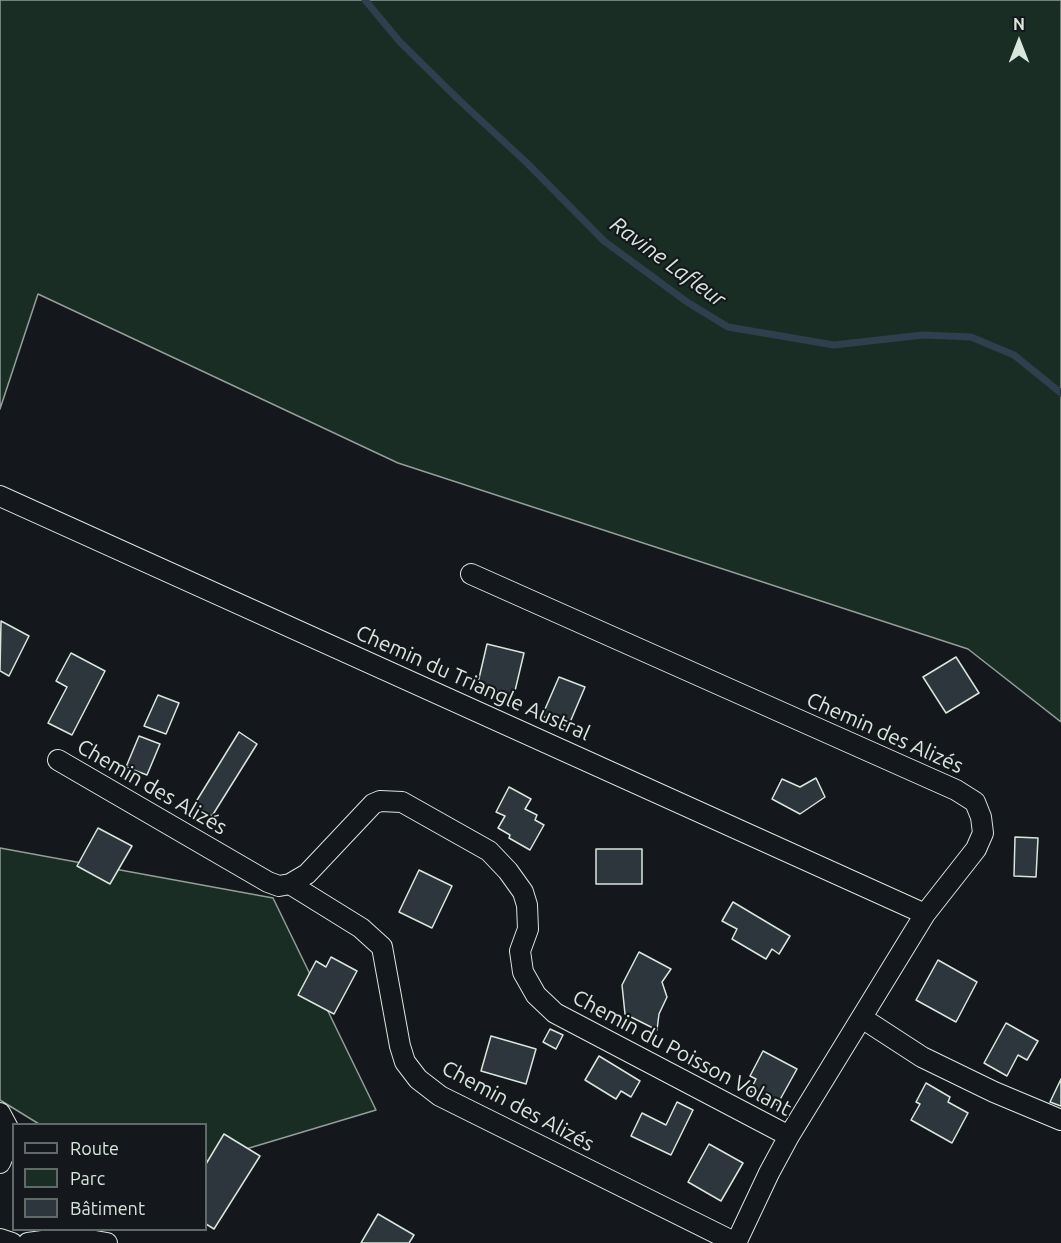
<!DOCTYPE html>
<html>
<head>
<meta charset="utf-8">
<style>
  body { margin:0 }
  #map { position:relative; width:1061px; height:1243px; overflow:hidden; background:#14181c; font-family:Ubuntu,sans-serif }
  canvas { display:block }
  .legend { position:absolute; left:12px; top:1123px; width:195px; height:108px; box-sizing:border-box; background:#14181c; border:2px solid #626a69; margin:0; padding:8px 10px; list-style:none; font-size:18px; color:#d8e6dc }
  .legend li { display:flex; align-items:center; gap:12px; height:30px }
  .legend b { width:30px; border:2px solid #626a69 }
  .north { position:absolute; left:989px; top:12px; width:60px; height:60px; -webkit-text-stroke:4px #14181c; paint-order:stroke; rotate:0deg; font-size:16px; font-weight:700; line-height:24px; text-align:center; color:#d8e6dc }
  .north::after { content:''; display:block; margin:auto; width:21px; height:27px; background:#d8e6dc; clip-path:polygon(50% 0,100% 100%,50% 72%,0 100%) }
</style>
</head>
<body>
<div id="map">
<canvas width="1061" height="1243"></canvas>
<ul class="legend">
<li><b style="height:8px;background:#14181c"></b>Route</li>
<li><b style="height:16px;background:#1a2d24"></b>Parc</li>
<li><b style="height:16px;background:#2c363c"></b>Bâtiment</li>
</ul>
<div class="north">N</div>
</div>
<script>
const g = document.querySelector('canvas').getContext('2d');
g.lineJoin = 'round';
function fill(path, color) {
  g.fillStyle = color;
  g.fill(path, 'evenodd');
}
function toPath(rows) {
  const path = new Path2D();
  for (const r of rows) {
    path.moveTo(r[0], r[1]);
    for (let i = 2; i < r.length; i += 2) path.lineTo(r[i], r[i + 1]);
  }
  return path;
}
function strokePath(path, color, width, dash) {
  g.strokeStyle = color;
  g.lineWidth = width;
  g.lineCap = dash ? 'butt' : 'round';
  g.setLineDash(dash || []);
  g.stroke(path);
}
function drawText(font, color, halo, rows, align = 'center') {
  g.font = font + ' Ubuntu,sans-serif';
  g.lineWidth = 4.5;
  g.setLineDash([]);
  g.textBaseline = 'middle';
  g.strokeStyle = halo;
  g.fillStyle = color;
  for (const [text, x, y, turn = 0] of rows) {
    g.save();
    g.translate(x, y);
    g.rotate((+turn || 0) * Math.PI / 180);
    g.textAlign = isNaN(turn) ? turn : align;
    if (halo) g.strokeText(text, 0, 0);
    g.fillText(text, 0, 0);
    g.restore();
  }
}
const green = toPath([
  [0,0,1061,0,1061,722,968,649,398,463,38,294,0,409,0,0],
  [0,848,273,898,376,1110,206,1161,206,1124,39,1124,0,1100,0,848]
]);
fill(green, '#1a2d24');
strokePath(green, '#939e99', 1.5);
strokePath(toPath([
  [365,0,400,42,459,100,527,163,604,241,687,302,728,327,834,345,923,335,971,337,1014,355,1061,393]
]), '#2f3f4d', 7);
const building = toPath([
  [1,621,29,636,9,676,0,671,1,621],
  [487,644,524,653,514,695,477,687,487,644],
  [71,653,105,671,72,735,48,723,67,687,56,681,71,653],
  [956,657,979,693,946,713,923,677,956,657],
  [559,677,585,687,568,727,542,716,559,677],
  [158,695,179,703,166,734,144,726,158,695],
  [239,732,257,744,212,816,194,805,239,732],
  [139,736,160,744,147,775,126,767,139,736],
  [816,778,825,797,800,814,772,799,782,779,800,787,816,778],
  [509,787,531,799,525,809,537,815,535,820,544,825,530,850,509,838,510,835,498,828,505,816,496,812,509,787],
  [98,828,132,846,110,884,77,866,98,828],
  [1015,837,1038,838,1036,877,1014,876,1015,837],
  [596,849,642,849,642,884,596,884,596,849],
  [419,870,452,886,432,928,399,912,419,870],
  [733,902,790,936,779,954,772,949,766,959,732,939,737,929,722,921,733,902],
  [639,952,671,969,662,982,667,997,659,1014,657,1030,625,1014,622,985,639,952],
  [331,957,357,971,334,1014,298,995,316,961,326,967,331,957],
  [938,960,977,982,956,1022,916,1000,938,960],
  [1006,1023,1038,1041,1027,1060,1018,1055,1007,1076,984,1063,1006,1023],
  [550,1029,563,1035,556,1049,543,1042,550,1029],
  [491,1036,536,1049,526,1084,481,1071,491,1036],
  [763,1051,797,1069,777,1105,750,1091,756,1079,750,1076,763,1051],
  [599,1056,640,1081,631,1097,621,1091,616,1099,585,1080,599,1056],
  [1061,1079,1061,1106,1050,1102,1061,1079],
  [926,1083,950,1097,948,1102,968,1113,952,1143,911,1120,920,1104,916,1102,926,1083],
  [677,1102,693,1110,671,1155,631,1136,642,1113,666,1125,677,1102],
  [224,1134,260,1156,214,1229,206,1224,206,1164,224,1134],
  [709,1144,743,1163,721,1201,688,1182,709,1144],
  [378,1214,414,1235,409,1243,361,1243,378,1214]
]);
fill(building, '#2c363c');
strokePath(building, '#d8e6dc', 1.5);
const street = toPath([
  [0,496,925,914],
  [471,574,956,790,975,802,981,817,983,833,976,849,925,914,789,1136,769,1173,736,1243],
  [58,760,268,882,279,886,290,884,361,928,382,947,400,1046,405,1062,418,1079,440,1096,736,1243],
  [290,884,307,874,373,804,380,801,402,802,489,851,508,871,523,892,527,905,528,929,520,951,523,972,536,995,555,1013,789,1136],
  [862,1018,922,1057,994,1092,1061,1120],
  [0,1113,8,1128,9,1142,0,1163],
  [0,1239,12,1243],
  [28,1243,72,1237,107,1243]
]);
strokePath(street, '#d8e6dc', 22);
strokePath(street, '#14181c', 20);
drawText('21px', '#d8e6dc', '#14181c', [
  ["Chemin du Triangle Austral",473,683,24],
  ["Chemin des Alizés",885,733,24],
  ["Chemin des Alizés",152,787,30],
  ["Chemin du Poisson Volant",682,1053,28],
  ["Chemin des Alizés",518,1106,28]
]);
drawText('italic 22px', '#d8e6dc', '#14181c', [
  ["Ravine Lafleur",668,262,36]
]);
</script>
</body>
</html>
